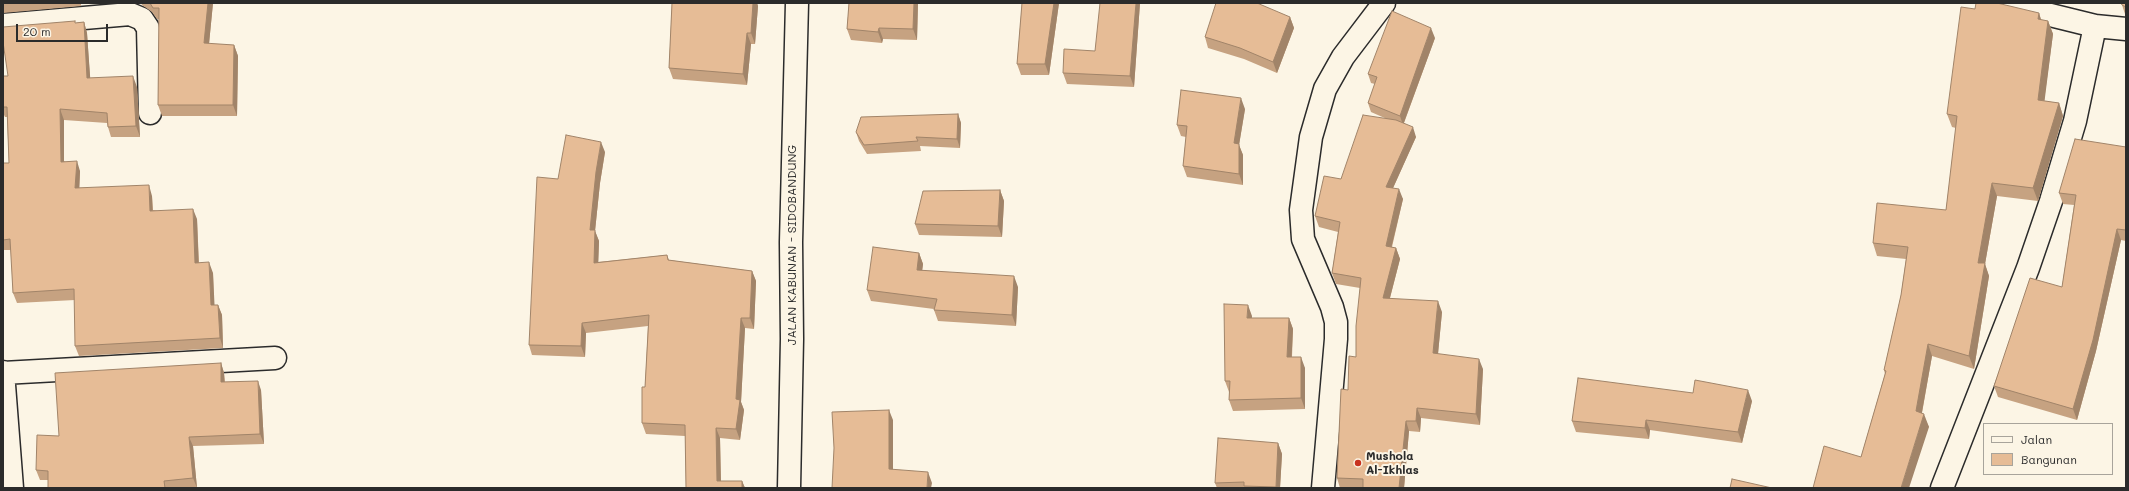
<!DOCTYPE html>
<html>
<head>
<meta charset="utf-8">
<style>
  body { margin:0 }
  #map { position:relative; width:2129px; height:491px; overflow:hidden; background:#fcf5e5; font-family:Mali,sans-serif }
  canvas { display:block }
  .frame { position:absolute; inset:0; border:4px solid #2b2b2b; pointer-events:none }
  .legend { position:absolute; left:1983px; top:423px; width:130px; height:52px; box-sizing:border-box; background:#fcf5e5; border:1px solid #a8a49b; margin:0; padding:5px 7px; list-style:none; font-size:12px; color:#2b2b2b }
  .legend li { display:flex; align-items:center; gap:8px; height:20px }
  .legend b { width:20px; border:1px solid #a8a49b }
  .scale { position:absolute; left:16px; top:24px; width:92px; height:18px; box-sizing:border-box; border:2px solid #2b2b2b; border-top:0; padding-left:5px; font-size:12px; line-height:14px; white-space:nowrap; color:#2b2b2b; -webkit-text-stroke:3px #fcf5e5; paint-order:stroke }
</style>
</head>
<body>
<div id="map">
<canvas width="2129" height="491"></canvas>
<div class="frame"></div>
<ul class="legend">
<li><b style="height:5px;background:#fcf5e5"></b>Jalan</li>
<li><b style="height:11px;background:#e6bc96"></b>Bangunan</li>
</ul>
<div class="scale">20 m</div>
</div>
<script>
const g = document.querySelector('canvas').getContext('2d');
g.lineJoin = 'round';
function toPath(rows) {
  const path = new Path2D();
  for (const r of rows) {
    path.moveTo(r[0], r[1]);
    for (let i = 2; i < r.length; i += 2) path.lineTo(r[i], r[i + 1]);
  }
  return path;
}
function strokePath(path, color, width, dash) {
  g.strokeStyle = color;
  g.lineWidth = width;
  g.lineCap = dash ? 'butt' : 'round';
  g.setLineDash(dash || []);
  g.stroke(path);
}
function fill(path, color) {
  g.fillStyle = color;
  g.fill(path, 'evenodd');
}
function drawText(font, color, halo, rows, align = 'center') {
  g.font = font + ' Mali,sans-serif';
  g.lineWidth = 4;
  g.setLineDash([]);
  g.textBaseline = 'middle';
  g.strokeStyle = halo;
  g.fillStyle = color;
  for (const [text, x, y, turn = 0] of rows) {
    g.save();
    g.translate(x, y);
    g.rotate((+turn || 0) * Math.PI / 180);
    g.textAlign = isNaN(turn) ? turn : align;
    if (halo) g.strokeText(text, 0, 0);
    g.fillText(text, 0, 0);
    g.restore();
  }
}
const street = toPath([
  [3,25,130,14,142,19,148,28,150,113],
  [2095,26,2126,29],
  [3,372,12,488],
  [3,373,275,358],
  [1323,488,1336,339,1336,322,1332,307,1303,239,1301,210,1311,137,1325,89,1343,57,1384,3],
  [1942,488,2028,268,2051,201,2075,121,2095,26,2002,3]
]);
const secondary = toPath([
  [789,488,792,339,791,242,797,3]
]);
strokePath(street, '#2b2b2b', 25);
strokePath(secondary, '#2b2b2b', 25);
strokePath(street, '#fcf5e5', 22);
strokePath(secondary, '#fcf5e5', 22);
fill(toPath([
  [3,3,81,3,81,6,3,13],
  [141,3,213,3,209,44,234,45,238,56,237,116,162,116,158,105,159,19,157,19,152,12,142,5],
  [672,3,757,3,758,6,755,44,751,44,747,85,673,79,669,68],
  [849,3,918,3,917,40,883,39,882,43,851,40,847,29],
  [1022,3,1059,3,1049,75,1021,75,1017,64],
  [1140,3,1134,87,1067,84,1063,73,1095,51],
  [2126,3,2126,17,2122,5],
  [1975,9,2039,13,2041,20,2048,21,2053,34,2044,101,2059,103,2063,116,2038,201,1997,196,1985,264,1989,276,1974,369,1932,356,1922,413,1929,427,1861,457,1885,374,1884,370,1901,295,1906,259,1877,256,1873,243,1946,210,1956,128,1952,127,1947,114],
  [1290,17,1294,28,1277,73,1244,59,1208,48,1205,37],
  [84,22,87,33,90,78,137,87,140,137,111,137,108,127,107,123,64,120,64,161,80,171,79,188,152,196,153,210,197,219,199,263,213,273,214,305,218,305,222,315,223,348,79,356,75,346,75,300,17,303,13,293,11,250,3,250,3,163,9,163,7,117,5,117,3,113,3,76,8,76,76,23],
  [1435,38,1404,123,1416,137,1393,188,1403,199,1392,247,1396,248,1400,259,1390,298,1442,312,1438,354,1483,369,1480,425,1421,418,1420,432,1409,431,1404,488,1340,488,1337,478,1348,390,1356,357,1360,288,1336,284,1332,273,1338,232,1319,227,1315,216,1341,179,1387,119,1371,112,1368,103,1375,84,1371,83,1368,74],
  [1245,109,1239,145,1243,155,1243,185,1187,177,1183,166,1186,137,1181,136,1177,125],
  [958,114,961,123,960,148,920,146,921,151,867,154,859,141,856,132],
  [2126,147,2126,241,2121,240,2096,351,2077,420,1998,397,1994,386,2062,287,2074,205,2063,204,2059,193],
  [605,152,600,183,595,231,599,241,598,262,667,255,669,260,752,271,756,281,754,329,745,328,741,402,744,410,740,440,720,438,721,481,742,481,745,488,686,488,685,436,646,434,642,423,645,387,648,326,586,333,585,357,532,355,529,345,558,179],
  [1000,190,1004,201,1002,237,919,235,915,224],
  [919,253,923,264,922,270,1018,287,1016,326,938,321,934,310,934,309,871,301,867,290],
  [1252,316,1252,318,1289,318,1293,329,1292,357,1305,368,1305,409,1233,411,1229,400,1229,392,1225,381],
  [221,363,224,373,225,382,261,390,264,444,193,446,197,488,48,488,48,480,40,480,36,470],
  [1752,401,1742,443,1650,430,1649,439,1576,432,1572,421],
  [1278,443,1282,454,1280,488,1217,488,1215,483]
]), '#c6a281');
fill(toPath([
  [208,3,213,3,208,54,204,43],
  [753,3,757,3,758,6,755,44,751,33],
  [914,3,918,3,917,40,913,29],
  [1054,3,1059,3,1049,75,1045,64],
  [1136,3,1140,3,1134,87,1130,76],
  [2039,13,2043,26,2038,19],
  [1290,17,1294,28,1277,73,1273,62],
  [2048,21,2053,34,2043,113,2038,100],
  [84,22,87,33,91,89,87,78],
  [879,28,883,39,882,43,878,32],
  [1431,28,1435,38,1403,125,1400,116],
  [747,33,751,44,747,85,743,74],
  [234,45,238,56,237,116,233,105],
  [133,76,137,87,140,137,136,126],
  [1241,98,1245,109,1239,145,1243,155,1243,185,1239,174,1234,143],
  [2059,103,2063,116,2038,201,2033,188],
  [60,109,64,120,64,172,61,162],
  [958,114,961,123,960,148,957,139],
  [1413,127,1416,137,1389,197,1386,187],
  [601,142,605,152,600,183,595,231,599,241,598,273,594,263,590,230,596,172],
  [77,161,80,171,79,198,75,188],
  [1992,183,1997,196,1985,264,1989,276,1974,369,1969,356,1978,263],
  [149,185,152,196,153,221,150,211],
  [1399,189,1403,199,1389,257,1386,246],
  [1000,190,1004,201,1002,237,998,226],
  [193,209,197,219,199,273,195,263],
  [2117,229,2121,240,2096,351,2077,420,2073,409],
  [1396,248,1400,259,1387,309,1383,298],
  [919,253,923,264,921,281,917,270],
  [209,262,213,273,215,315,211,305],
  [752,271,756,281,754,329,750,318],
  [1014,276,1018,287,1016,326,1012,315],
  [1438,301,1442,312,1437,364,1433,353],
  [218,305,222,315,223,348,220,338],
  [1248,305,1252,316,1251,328,1247,318],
  [741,318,745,328,741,402,744,410,740,440,736,429,736,399],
  [1289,318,1293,329,1291,368,1287,357],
  [582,323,586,333,585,357,581,346],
  [1928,344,1932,356,1920,423,1916,411],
  [1301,357,1305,368,1305,409,1301,398],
  [1479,359,1483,369,1480,425,1476,414],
  [221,363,224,373,225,391,221,382],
  [258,381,261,390,264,444,260,434],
  [1748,390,1752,401,1742,443,1738,432],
  [1417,408,1421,418,1420,432,1416,421],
  [889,410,893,420,893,479,889,469],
  [1924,414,1929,427,1909,488,1901,488],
  [1646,420,1650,430,1649,439,1645,428],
  [1406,421,1409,431,1404,488,1399,488],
  [716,428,720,438,721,488,717,481],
  [189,437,193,446,197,488,193,478],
  [1278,443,1282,454,1280,488,1276,488],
  [928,472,932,483,931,488,927,488],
  [742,481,745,488,742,488]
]), '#a18469');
const building = toPath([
  [150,3,208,3,204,43,234,45,233,105,158,105,159,8,153,8,150,3],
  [672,3,753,3,751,33,747,33,743,74,669,68,672,3],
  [849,3,914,3,913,29,879,28,878,32,847,29,849,3],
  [1022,3,1054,3,1045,64,1017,64,1022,3],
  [1100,3,1136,3,1130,76,1063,73,1064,49,1095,51,1100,3],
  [1216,3,1257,3,1290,17,1273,62,1240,48,1205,37,1216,3],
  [1976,3,1997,3,2039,13,2038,19,2048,21,2038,100,2059,103,2034,185,2033,188,1992,183,1978,263,1985,263,1969,356,1928,344,1916,411,1924,414,1901,488,1813,488,1824,446,1861,457,1886,371,1884,370,1901,295,1908,247,1873,243,1877,203,1946,210,1957,116,1947,114,1961,7,1975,9,1976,3],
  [2121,3,2126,3,2126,7,2122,5,2121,3],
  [1392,11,1431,28,1400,116,1368,103,1377,77,1368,74,1392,11],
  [75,21,75,23,84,22,87,78,133,76,136,126,108,127,107,113,60,109,61,162,77,161,75,188,149,185,150,211,193,209,195,263,209,262,211,305,218,305,220,338,75,346,74,289,13,293,10,239,3,240,3,163,9,163,7,107,3,107,3,76,8,76,3,42,3,27,75,21],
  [1181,90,1241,98,1234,143,1239,144,1239,174,1183,166,1187,126,1177,125,1181,90],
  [958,114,957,139,916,137,918,141,864,145,856,132,861,117,958,114],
  [1363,115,1396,120,1413,127,1386,187,1399,189,1386,246,1396,248,1383,298,1438,301,1433,353,1479,359,1476,414,1417,408,1416,421,1406,421,1399,488,1363,488,1363,479,1337,478,1341,389,1348,390,1349,356,1356,357,1356,326,1361,278,1332,273,1340,222,1315,216,1324,176,1341,179,1363,115],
  [566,135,601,142,596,172,590,230,595,230,594,263,667,255,668,260,752,271,750,318,741,318,736,399,740,400,736,429,716,428,717,481,742,481,742,488,686,488,685,425,642,423,642,387,645,387,649,315,582,323,581,346,529,345,537,177,558,179,566,135],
  [2075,139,2126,147,2126,230,2117,229,2093,340,2073,409,1994,386,2030,278,2062,287,2076,195,2059,193,2075,139],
  [1000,190,998,226,915,224,923,191,1000,190],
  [873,247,919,253,917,270,1014,276,1012,315,934,310,937,299,867,290,873,247],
  [1224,304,1248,305,1247,318,1289,318,1287,357,1301,357,1301,398,1229,400,1230,381,1225,381,1224,304],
  [221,363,221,382,258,381,260,434,189,437,193,478,164,481,165,488,48,488,48,471,36,470,37,435,59,436,55,373,221,363],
  [1578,378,1693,393,1695,380,1748,390,1738,432,1646,420,1645,428,1572,421,1578,378],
  [889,410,889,469,928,472,927,488,832,488,834,448,832,412,889,410],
  [1218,438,1278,443,1276,487,1244,486,1244,482,1215,483,1218,438],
  [1732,479,1772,488,1730,488,1732,479]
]);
fill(building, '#e6bc96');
strokePath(building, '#a18469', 1);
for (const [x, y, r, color] of [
  [1358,463,4,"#c8321e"]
]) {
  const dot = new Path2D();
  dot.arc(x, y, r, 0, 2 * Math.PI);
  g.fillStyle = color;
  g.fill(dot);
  strokePath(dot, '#fcf5e5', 1.5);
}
drawText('12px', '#2b2b2b', '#fcf5e5', [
  ["JALAN KABUNAN - SIDOBANDUNG",792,245,-90]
]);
drawText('bold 12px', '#2b2b2b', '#fcf5e5', [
  ["Mushola",1366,456],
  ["Al-Ikhlas",1366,470]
], 'left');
</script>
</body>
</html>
